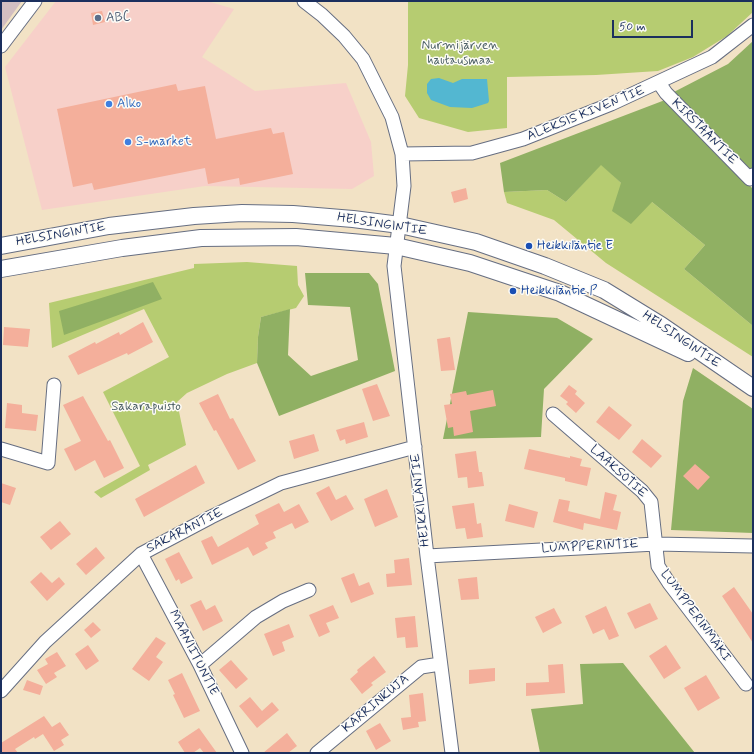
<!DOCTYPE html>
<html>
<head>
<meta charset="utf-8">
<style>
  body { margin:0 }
  #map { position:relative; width:754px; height:754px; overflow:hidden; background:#f2e2c5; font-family:Mynerve,sans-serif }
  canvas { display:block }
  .frame { position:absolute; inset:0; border:2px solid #1b2f5e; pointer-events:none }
  .scale { position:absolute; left:612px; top:20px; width:81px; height:18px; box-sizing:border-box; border:2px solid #1b2f5e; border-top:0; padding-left:5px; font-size:12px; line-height:14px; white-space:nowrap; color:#1b2f5e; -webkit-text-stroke:3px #fdfcf7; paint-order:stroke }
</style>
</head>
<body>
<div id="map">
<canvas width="754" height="754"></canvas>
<div class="frame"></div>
<div class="scale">50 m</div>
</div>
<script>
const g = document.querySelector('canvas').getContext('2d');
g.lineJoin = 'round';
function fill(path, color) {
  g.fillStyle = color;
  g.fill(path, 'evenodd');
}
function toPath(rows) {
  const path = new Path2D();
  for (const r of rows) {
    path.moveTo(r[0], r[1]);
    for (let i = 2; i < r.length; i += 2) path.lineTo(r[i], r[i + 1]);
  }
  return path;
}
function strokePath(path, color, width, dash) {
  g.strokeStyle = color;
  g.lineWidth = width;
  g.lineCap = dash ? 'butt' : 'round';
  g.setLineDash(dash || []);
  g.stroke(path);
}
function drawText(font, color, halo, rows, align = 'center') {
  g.font = font + ' Mynerve,sans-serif';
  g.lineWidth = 3;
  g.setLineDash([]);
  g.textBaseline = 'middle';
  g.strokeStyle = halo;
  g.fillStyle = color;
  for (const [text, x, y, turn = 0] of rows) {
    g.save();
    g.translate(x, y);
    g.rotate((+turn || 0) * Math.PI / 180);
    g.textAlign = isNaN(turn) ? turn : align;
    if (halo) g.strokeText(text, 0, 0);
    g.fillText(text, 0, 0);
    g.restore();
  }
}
fill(toPath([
  [56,1,207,1,234,9,202,57,255,91,346,83,371,142,374,176,352,189,205,186,42,210,5,67]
]), '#f7d0c9');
fill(toPath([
  [1,1,22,1,1,30]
]), '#d2bec1');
fill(toPath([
  [408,1,753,1,753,12,727,36,693,57,658,71,596,75,507,77,507,128,468,132,419,118,405,96,408,65],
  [601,164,621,183,652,202,705,245,684,269,753,326,753,357,606,263,554,220,507,203,504,192,547,190,566,202],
  [247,262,297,266,298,285,304,296,296,308,261,317,258,337,257,363,227,374,187,393,177,402,186,445,148,465,150,470,101,498,94,492,140,466,103,392,169,357,144,309,52,348,49,303,194,268,194,264]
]), '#b6cc71');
fill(toPath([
  [753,41,753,176,672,93,728,64],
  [665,100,753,189,753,326,684,269,705,245,652,202,631,224,612,211,621,183,601,165,566,202,547,190,504,192,500,163],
  [305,273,369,273,378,284,395,371,279,416,257,363,258,337,261,317,290,309,288,355,311,376,358,360,350,307,308,305],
  [153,282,162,299,64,335,59,311],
  [468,312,557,318,593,339,544,389,541,437,443,439],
  [693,368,753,409,753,533,671,530,683,401],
  [623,663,695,753,540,753,531,709,583,704,580,664]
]), '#90b063');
fill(toPath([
  [439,78,453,83,462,79,487,79,489,101,488,103,472,108,450,107,431,100,427,93,427,84,431,79]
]), '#53b7d1');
fill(toPath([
  [102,11,105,22,93,25,91,13],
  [176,84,178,91,205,86,216,139,271,128,273,134,284,132,293,174,240,185,239,178,208,184,205,168,94,190,92,183,73,187,57,109],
  [466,188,468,199,454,203,451,192],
  [143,322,153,342,128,355,127,353,78,375,68,356,95,342,96,344,119,332,120,335],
  [4,327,30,329,28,347,3,345],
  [450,337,455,370,441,371,437,339],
  [377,384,390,416,373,421,362,389],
  [569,385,577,391,575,394,585,403,576,413,566,404,568,402,560,396],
  [493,390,496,406,470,411,473,432,454,436,453,427,448,428,444,405,452,404,450,394,466,391,467,395],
  [218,394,230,419,233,418,256,461,238,470,216,430,214,431,199,403],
  [83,396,108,441,110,440,124,468,104,478,95,460,75,471,64,449,81,441,63,405],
  [7,403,22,405,22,413,38,415,36,431,5,428],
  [609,406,632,425,619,440,596,422],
  [364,422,368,437,346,444,345,439,340,441,336,430],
  [314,434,319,451,294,459,289,441],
  [642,439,662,456,651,468,632,452],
  [529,449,570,458,570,456,582,459,580,466,591,468,587,486,565,481,565,478,524,469],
  [476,451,479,472,482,472,484,486,468,488,467,477,458,478,455,454],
  [695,464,710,477,698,490,683,476],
  [196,465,205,483,144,517,135,499],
  [1,483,16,488,10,505,1,502],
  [329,486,336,500,346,495,354,509,331,521,316,493],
  [387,489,398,517,375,527,364,499],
  [605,492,617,495,613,510,621,512,617,530,584,523,583,530,553,522,559,499,570,501,568,511,600,519],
  [279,503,284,512,299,504,309,522,295,529,292,523,273,532,276,538,265,543,268,548,253,556,248,547,212,565,201,541,212,536,218,547,259,524,255,515],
  [474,503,477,524,481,523,483,537,467,539,465,528,456,529,452,506],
  [509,504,538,512,534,528,505,521],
  [60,521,71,534,51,550,40,537],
  [96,547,105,558,86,575,76,564],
  [179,552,193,578,181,584,179,579,176,581,165,559],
  [409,558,412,585,387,587,386,574,395,573,394,560],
  [41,572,52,583,59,577,65,584,47,601,30,582],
  [354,573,359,586,369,582,374,594,351,603,341,578],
  [477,577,479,599,461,600,458,579],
  [734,587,753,614,753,643,722,596],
  [201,600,206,610,215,605,223,621,203,631,190,605],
  [650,603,658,619,635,629,627,613],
  [333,605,339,618,326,623,330,632,319,637,309,615],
  [606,606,619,636,609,640,604,629,593,634,585,616],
  [554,608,562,623,543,633,535,617],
  [415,616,418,647,406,648,405,637,397,638,395,618],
  [93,622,101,630,91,638,84,630],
  [289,624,294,637,282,642,285,651,273,656,264,634],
  [156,637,166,643,156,657,163,662,149,681,132,669],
  [88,645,99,661,86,670,75,654],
  [666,645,681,668,664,679,649,656],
  [57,652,66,666,54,673,57,677,46,684,37,670,48,664,45,659],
  [374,656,386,672,371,683,373,685,362,694,350,679,358,672,357,670],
  [231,660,248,679,236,689,219,670],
  [563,664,565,693,526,696,526,683,549,682,548,665],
  [495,668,495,681,469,684,469,670],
  [182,673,200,711,184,718,173,695,175,694,168,680],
  [706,675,720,698,698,711,684,688],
  [27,680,43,686,40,695,23,690],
  [423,693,426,721,418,722,419,727,403,730,401,718,411,717,409,695],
  [250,697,262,711,272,702,279,710,257,728,239,706],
  [44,716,52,727,60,722,69,735,61,740,64,745,54,751,43,734,35,739,34,737,15,749,18,753,1,753,1,743],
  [380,723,391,741,376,750,366,731],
  [199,728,217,753,204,753,200,748,193,753,185,753,178,742],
  [287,733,297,746,288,753,263,753]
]), '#f4af9b');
const minor = toPath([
  [304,1,322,15,344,36,363,59,392,117,402,154,404,186,394,266,427,556,452,753],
  [1,46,35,1],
  [659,83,666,93,750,179,753,175],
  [402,154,472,153,523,139,611,104,712,57,753,25],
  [553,414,642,491,651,502,658,566,669,583,746,684],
  [1,449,48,463,54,385],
  [141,554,200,665,242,753],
  [427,556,656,544,753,546],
  [200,665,256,617,283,601,309,590],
  [1,691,45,642,141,554,211,517,281,483,415,447],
  [317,753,421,667,440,664]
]);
const major = toPath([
  [1,246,109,226,194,216,242,213,293,214,353,219,400,225,476,242,545,266,604,290,661,325,753,388],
  [1,269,122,248,201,238,296,237,396,246,470,263,560,293,688,353]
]);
strokePath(minor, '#666e82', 15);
strokePath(major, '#666e82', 18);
strokePath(minor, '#fff', 13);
strokePath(major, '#fff', 16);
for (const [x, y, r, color] of [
  [98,18,4,"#5c6f8a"],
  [109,104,4,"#3f7fe0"],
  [128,142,4,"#3f7fe0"],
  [529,246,4,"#1a4fb4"],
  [513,291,4,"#1a4fb4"]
]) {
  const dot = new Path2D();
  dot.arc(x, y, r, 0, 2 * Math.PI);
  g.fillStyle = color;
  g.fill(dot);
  strokePath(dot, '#fdfcf7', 1.5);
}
drawText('13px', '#4e5e75', '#fdfcf7', [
  ["ABC",106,18]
], 'left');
drawText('13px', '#4a5e64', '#fdfcf7', [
  ["Nurmijärven",460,46],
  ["hautausmaa",460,61],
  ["Sakarapuisto",146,407]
]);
drawText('13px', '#366cbe', '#fdfcf7', [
  ["Alko",117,104],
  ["S-market",136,142]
], 'left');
drawText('13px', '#1b2f5e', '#fdfcf7', [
  ["ALEKSIS KIVEN TIE",586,114,-22],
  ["KIRSTAANTIE",704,132,45],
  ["HELSINGINTIE",382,225,9],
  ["HELSINGINTIE",61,235,-10],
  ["HELSINGINTIE",681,340,34],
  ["LAAKSOTIE",618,472,42],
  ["HEIKKILÄNTIE",421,500,-96],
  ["SAKARANTIE",185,531,-27],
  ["LUMPPERINTIE",590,547,-3],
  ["LUMPPERINMÄKI",695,616,54],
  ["MAANIITUNTIE",193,653,63],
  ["KARRINKUJA",376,704,-40]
]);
drawText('13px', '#164399', '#fdfcf7', [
  ["Heikkiläntie E",537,246],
  ["Heikkiläntie P",521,291]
], 'left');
</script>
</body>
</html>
